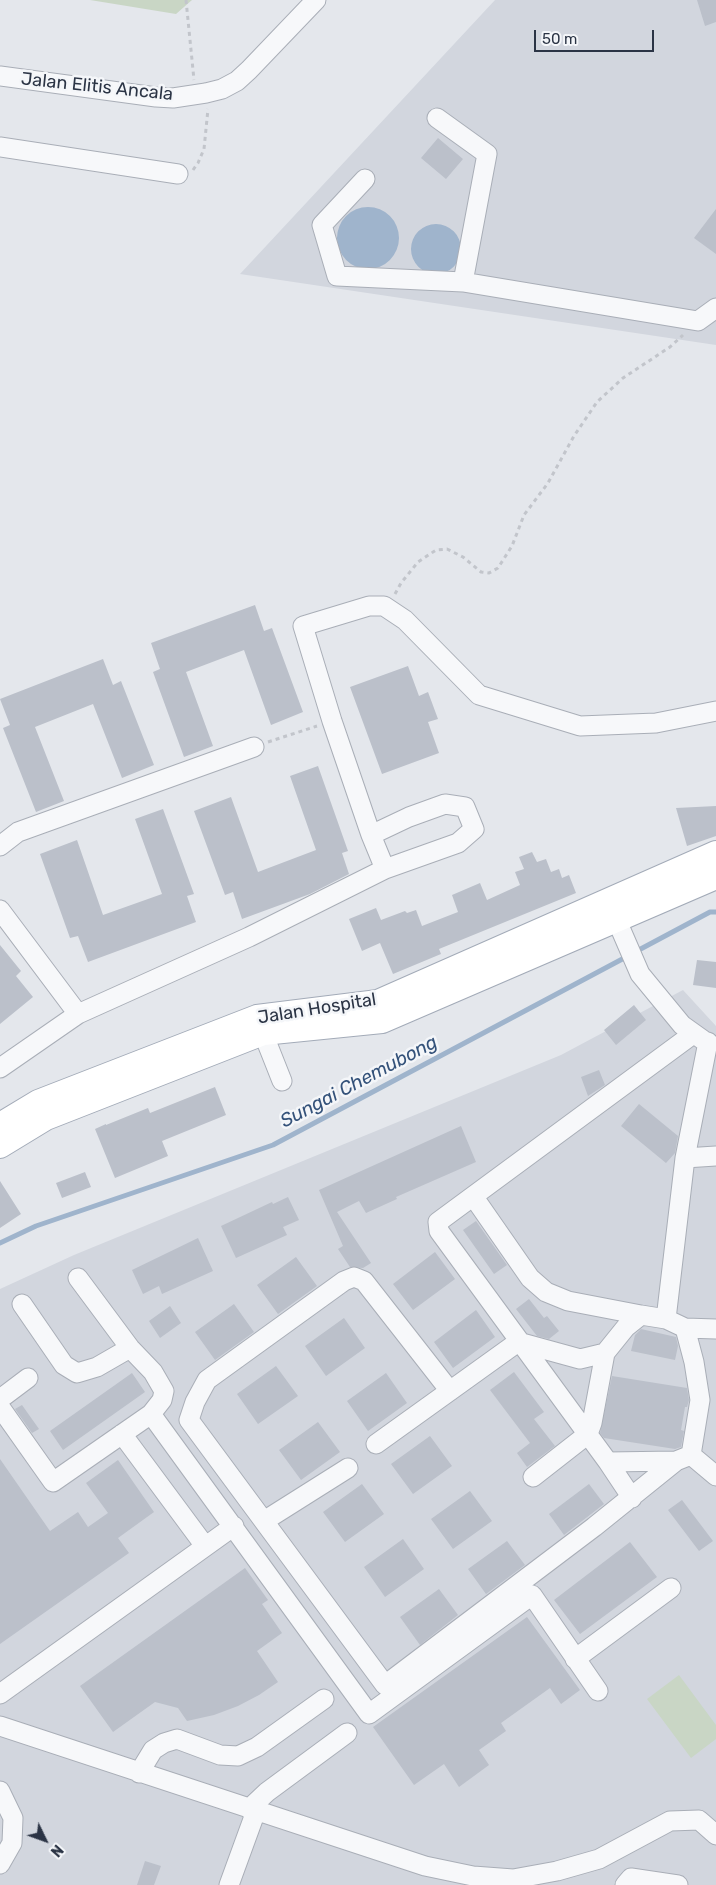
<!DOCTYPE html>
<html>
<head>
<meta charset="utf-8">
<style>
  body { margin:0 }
  #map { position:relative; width:716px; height:1885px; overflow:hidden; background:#e4e7ec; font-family:Rubik,sans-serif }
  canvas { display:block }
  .north { position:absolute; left:20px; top:1815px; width:50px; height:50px; -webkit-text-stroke:4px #f4f6f9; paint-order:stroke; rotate:132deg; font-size:14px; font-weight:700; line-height:20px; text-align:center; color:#2b3445 }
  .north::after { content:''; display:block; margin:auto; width:18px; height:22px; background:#2b3445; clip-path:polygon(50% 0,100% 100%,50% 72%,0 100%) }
  .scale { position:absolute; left:534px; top:30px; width:120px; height:22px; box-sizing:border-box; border:2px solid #2b3445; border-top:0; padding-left:6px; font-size:15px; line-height:18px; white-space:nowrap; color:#2b3445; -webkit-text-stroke:4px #f4f6f9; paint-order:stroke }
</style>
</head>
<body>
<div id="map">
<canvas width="716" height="1885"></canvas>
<div class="north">N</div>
<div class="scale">50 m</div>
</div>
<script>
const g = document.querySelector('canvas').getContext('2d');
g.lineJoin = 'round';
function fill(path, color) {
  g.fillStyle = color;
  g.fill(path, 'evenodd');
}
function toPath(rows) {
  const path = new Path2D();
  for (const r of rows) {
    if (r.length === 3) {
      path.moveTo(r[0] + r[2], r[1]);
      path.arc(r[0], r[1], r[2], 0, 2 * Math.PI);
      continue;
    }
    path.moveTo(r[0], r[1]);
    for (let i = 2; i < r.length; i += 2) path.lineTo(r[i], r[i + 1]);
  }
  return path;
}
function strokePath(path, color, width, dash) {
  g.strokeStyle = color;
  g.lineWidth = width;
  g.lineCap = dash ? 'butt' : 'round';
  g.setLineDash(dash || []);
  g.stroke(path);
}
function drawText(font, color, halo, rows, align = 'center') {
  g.font = font + ' Rubik,sans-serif';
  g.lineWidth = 5;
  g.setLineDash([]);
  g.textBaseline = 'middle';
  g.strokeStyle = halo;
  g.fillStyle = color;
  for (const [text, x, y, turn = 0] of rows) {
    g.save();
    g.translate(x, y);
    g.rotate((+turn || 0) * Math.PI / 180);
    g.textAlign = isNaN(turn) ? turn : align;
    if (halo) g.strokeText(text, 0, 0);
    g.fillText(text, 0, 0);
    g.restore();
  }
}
fill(toPath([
  [495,0,716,0,716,345,240,274],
  [683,990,716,1026,716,1885,0,1885,0,1289,74,1255,561,1055]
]), '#d2d6de');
fill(toPath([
  [90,0,192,0,176,14],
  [679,1675,716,1725,716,1739,691,1758,647,1699]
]), '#c9d6c5');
fill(toPath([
  [368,238,31],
  [436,249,25]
]), '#9fb4cc');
strokePath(toPath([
  [635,952,710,912,716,912],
  [0,1243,36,1226,273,1145,628,956]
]), '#9fb4cc', 5);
fill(toPath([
  [697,0,716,0,716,22,705,26],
  [438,138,463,159,446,179,421,158],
  [716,209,716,254,694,238],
  [255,605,264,631,272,628,303,712,271,725,244,650,186,672,213,746,184,757,153,672,160,669,151,643],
  [103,659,113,685,121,681,154,765,122,778,93,704,35,727,64,801,36,812,3,728,10,725,0,699],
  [408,666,419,696,428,692,438,719,428,722,439,753,382,774,350,687],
  [318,766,348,851,342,853,349,874,310,894,242,919,233,892,225,895,194,811,231,797,258,872,316,850,290,776],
  [716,806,716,836,687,846,676,808],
  [163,809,194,894,187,896,196,922,88,962,78,936,70,938,40,854,77,840,103,915,162,894,135,819],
  [532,852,537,862,546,859,551,872,559,869,562,878,569,875,576,893,439,949,441,954,393,974,380,943,362,951,349,919,376,908,381,920,405,911,407,913,416,910,422,926,458,912,452,895,480,883,487,900,520,885,515,872,524,869,519,857],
  [0,945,21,971,16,976,33,997,0,1024],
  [697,960,716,962,716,988,693,985],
  [634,1005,646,1020,616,1045,604,1030],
  [599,1070,605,1085,588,1096,581,1077],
  [215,1087,226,1115,162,1141,168,1156,115,1178,95,1129,106,1124,106,1125,148,1108,150,1113],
  [639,1104,678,1136,675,1153,666,1163,621,1126],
  [461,1126,476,1162,396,1197,397,1199,366,1213,359,1201,337,1212,371,1263,363,1268,350,1267,338,1249,343,1246,319,1190],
  [85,1172,91,1187,62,1198,56,1183],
  [0,1181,21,1214,0,1228],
  [288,1197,299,1220,283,1227,287,1235,236,1258,221,1226,272,1202,273,1204],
  [476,1221,507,1265,494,1274,463,1230],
  [198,1238,213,1271,162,1294,159,1286,143,1294,132,1270],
  [435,1252,455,1279,413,1310,393,1284],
  [296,1257,317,1286,278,1314,257,1285],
  [529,1299,544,1318,547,1316,559,1331,549,1339,537,1336,516,1309],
  [234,1304,254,1332,215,1360,195,1332],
  [170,1306,181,1323,160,1338,149,1321],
  [476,1310,495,1337,453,1368,434,1342],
  [344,1318,365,1348,326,1376,305,1346],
  [641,1329,676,1337,678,1346,675,1360,631,1351,635,1335],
  [276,1366,298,1396,258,1424,237,1394],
  [514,1372,544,1412,534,1419,555,1446,527,1467,517,1453,530,1443,490,1390],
  [132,1373,145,1392,63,1450,50,1431],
  [386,1373,407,1403,368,1431,347,1401],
  [612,1376,687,1388,689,1400,687,1407,685,1407,681,1430,684,1431,681,1447,675,1449,604,1438,600,1433],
  [22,1405,39,1429,32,1433,15,1409],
  [318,1422,340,1452,301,1480,279,1450],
  [430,1436,452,1466,413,1494,391,1464],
  [0,1459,50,1531,78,1512,88,1527,108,1513,86,1483,118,1460,154,1512,118,1538,129,1553,0,1644],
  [362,1484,384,1514,345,1542,323,1512],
  [589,1484,604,1504,564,1535,549,1514],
  [470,1491,492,1521,453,1549,431,1519],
  [682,1500,713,1541,699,1551,668,1510],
  [403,1539,424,1569,385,1597,364,1567],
  [507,1541,525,1565,486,1594,468,1569],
  [630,1542,657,1577,580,1634,554,1600],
  [245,1568,268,1600,262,1604,282,1633,257,1651,278,1682,259,1695,238,1706,214,1715,187,1721,178,1708,155,1702,113,1732,80,1686],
  [439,1589,458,1615,420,1645,400,1617],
  [527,1617,580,1690,561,1704,550,1688,501,1723,506,1731,479,1750,489,1765,459,1787,444,1764,414,1785,373,1727],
  [145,1861,161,1866,154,1885,137,1885]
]), '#bbc0ca');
const minor = toPath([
  [0,76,156,97,173,98,206,93,222,89,237,81,249,70,316,0],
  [437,118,487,154,463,282],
  [0,147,178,174],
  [365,179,322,225,337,276,463,282,698,321,716,308],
  [0,846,18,832,254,747],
  [385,869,371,835,332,721,303,626,369,606,384,606,405,620,479,695,580,726,656,723,716,711],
  [611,907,640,974,682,1025,703,1040],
  [0,910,78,1014],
  [263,1033,282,1081],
  [0,1068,78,1014,249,937,385,869,458,843,474,829,465,807,445,804,409,817,371,835],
  [685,1158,716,1156],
  [473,1196,530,1278,546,1292,568,1301,641,1315],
  [22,1304,64,1365,77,1373,97,1367,130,1348],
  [666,1319,685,1158,708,1042],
  [685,1328,694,1362,700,1400,691,1455],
  [450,1391,364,1281,354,1277,344,1281,207,1380,195,1402,189,1420,385,1685,594,1527,676,1461,691,1455],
  [0,1399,28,1378],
  [0,1407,53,1482,151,1414,162,1400,164,1391,153,1372,130,1348,78,1278],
  [151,1414,369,1714,532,1595,598,1691],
  [122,1434,205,1546],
  [376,1444,518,1342,580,1359,605,1353],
  [691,1455,716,1476],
  [608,1462,676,1461],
  [533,1477,588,1434,592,1423,605,1353,626,1327,641,1315,666,1319,685,1328,716,1329],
  [632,1498,608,1462,439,1231,438,1222,693,1034],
  [264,1521,348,1468],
  [575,1659,671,1588],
  [0,1694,234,1526],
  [0,1726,425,1866,473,1876,513,1879,557,1871,599,1859,670,1821,699,1820,716,1835],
  [139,1773,153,1750,164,1743,177,1739,220,1755,238,1756,257,1747,324,1699],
  [0,1791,13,1818,12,1843,0,1864],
  [249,1809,267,1792,347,1733],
  [229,1885,256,1811],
  [625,1885,631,1878,678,1885]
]);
const major = toPath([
  [0,1125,38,1102,257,1017,378,1002,716,853],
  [0,1146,46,1118,263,1033,382,1021,716,877]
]);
strokePath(minor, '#a9aeb7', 21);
strokePath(major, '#a3abb8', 26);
strokePath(toPath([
  [186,0,194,80],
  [193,170,198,163,204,149,208,109],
  [395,594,401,583,418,562,436,550,447,549,463,557,481,572,489,573,498,568,512,546,524,515,548,483,574,436,597,402,623,378,670,347,683,335],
  [268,742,317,726]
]), '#c2c5cb', 3, [4, 4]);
strokePath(minor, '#f7f8fa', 19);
strokePath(major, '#fff', 24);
drawText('18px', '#2b3445', '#f4f6f9', [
  ["Jalan Elitis Ancala",97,87,6],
  ["Jalan Hospital",317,1009,-9]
]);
drawText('italic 19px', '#34527a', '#f4f6f9', [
  ["Sungai Chemubong",359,1082,-28]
]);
</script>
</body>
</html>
